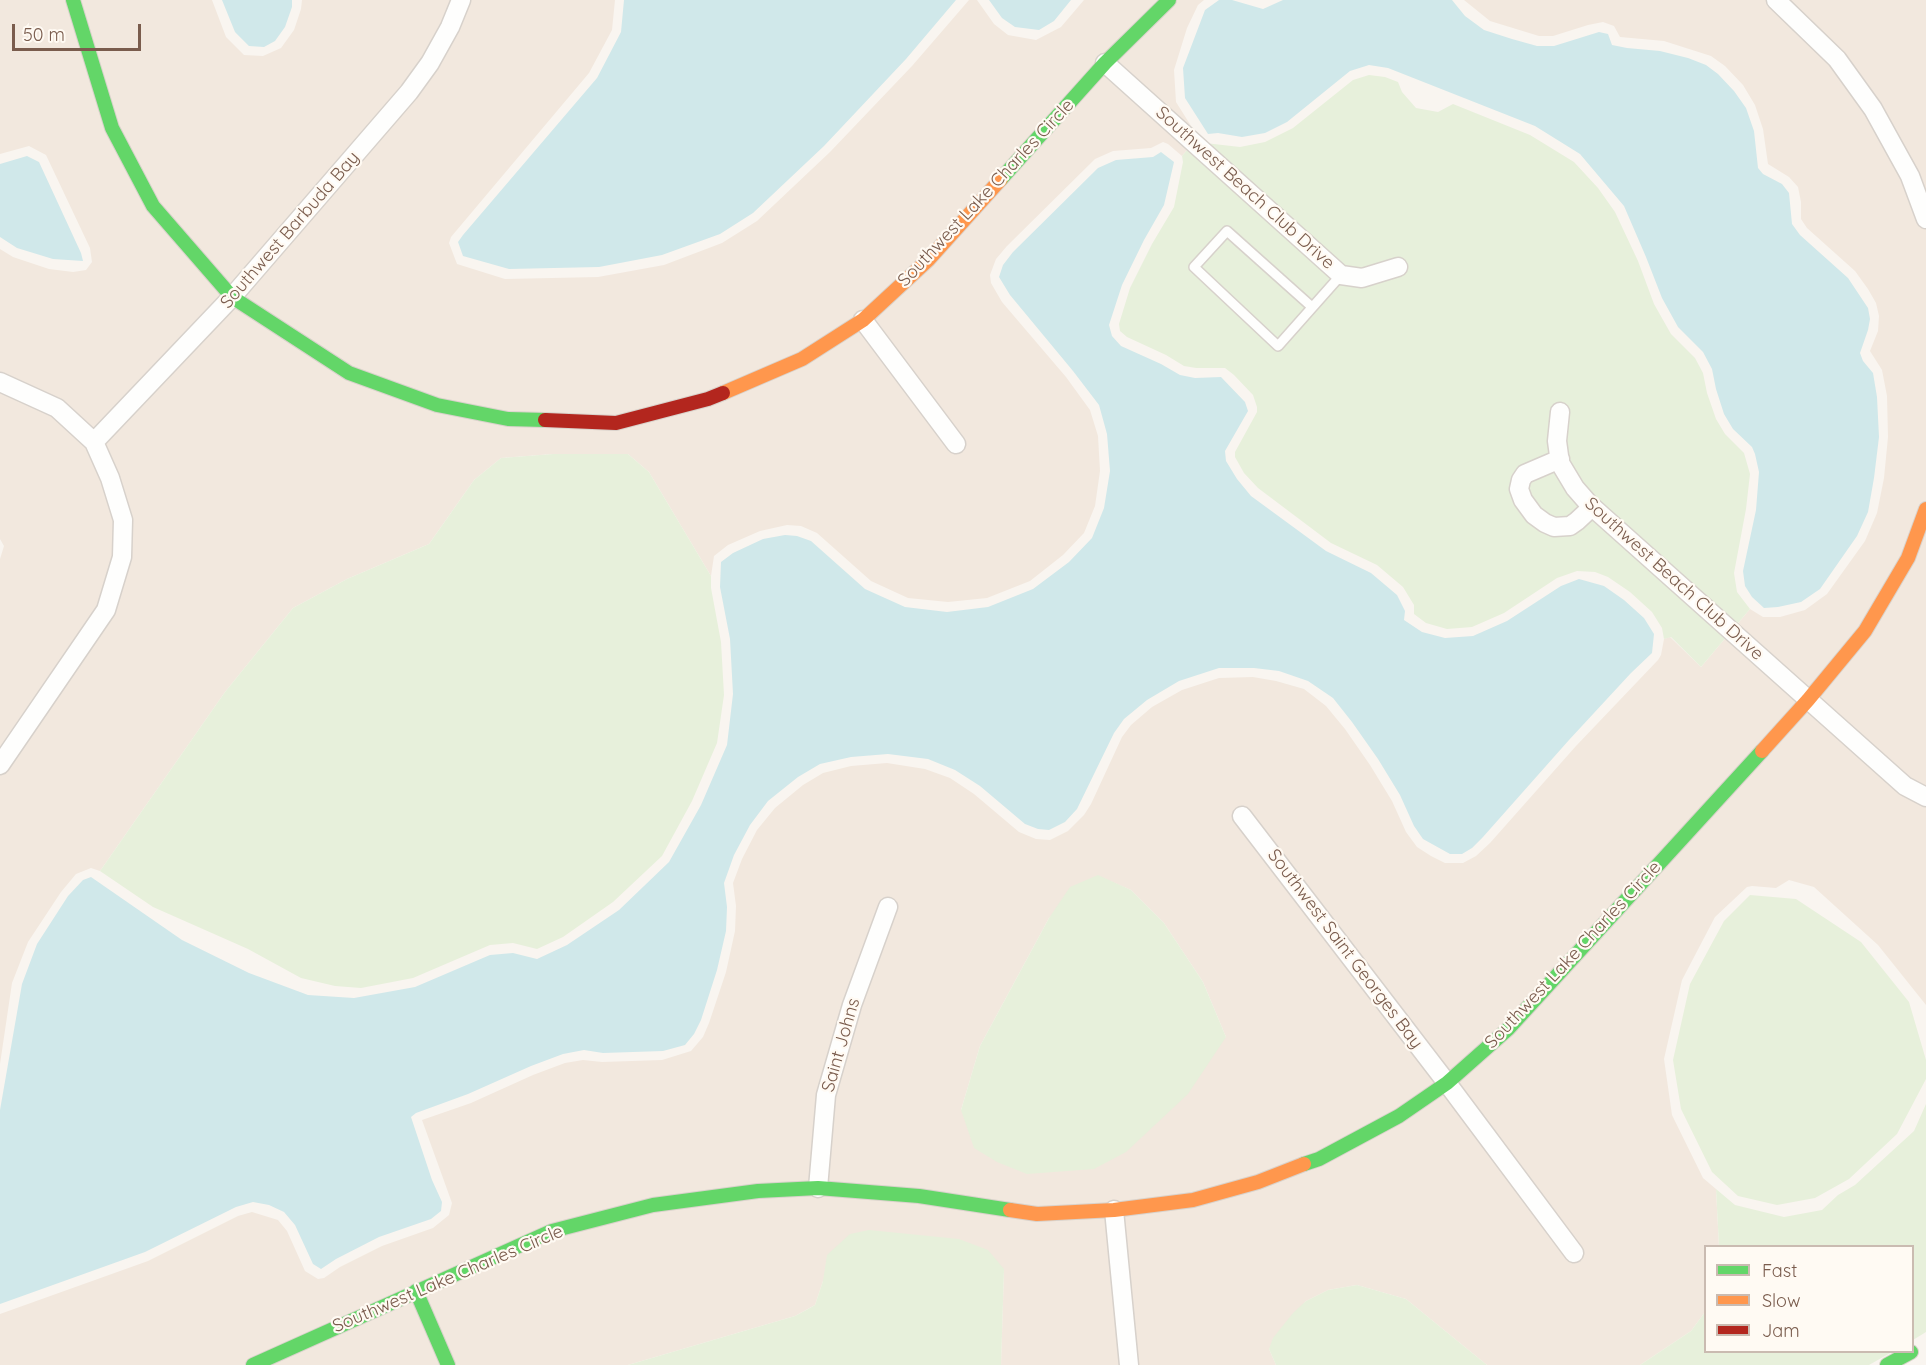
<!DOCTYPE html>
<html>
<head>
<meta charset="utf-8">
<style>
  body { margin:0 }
  #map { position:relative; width:1926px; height:1365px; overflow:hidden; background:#f9f5f0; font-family:Quicksand,sans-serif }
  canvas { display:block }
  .legend { position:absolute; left:1704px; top:1245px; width:210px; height:108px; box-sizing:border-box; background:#fffaf3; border:2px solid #cabbb1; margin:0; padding:8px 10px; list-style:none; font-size:18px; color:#7a5c4d }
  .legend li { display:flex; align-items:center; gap:12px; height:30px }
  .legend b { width:30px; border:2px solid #cabbb1 }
  .scale { position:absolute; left:12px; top:24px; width:129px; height:27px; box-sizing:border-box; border:3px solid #7a5c4d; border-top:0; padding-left:8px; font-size:18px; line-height:21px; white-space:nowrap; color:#7a5c4d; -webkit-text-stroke:4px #fffaf3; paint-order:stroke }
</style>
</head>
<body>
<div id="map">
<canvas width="1926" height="1365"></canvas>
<ul class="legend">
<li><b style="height:8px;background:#63d668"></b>Fast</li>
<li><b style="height:8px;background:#ff974d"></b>Slow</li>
<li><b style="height:8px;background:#b3261e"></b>Jam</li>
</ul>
<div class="scale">50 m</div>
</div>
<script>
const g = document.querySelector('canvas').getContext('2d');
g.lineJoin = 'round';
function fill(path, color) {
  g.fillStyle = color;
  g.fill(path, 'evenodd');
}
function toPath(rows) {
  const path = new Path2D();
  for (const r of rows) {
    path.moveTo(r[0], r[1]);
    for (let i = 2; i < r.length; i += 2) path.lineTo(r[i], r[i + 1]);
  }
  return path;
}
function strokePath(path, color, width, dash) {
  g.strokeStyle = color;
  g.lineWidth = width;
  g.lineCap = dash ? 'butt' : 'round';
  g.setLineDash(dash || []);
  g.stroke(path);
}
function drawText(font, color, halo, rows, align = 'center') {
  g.font = font + ' Quicksand,sans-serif';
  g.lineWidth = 4.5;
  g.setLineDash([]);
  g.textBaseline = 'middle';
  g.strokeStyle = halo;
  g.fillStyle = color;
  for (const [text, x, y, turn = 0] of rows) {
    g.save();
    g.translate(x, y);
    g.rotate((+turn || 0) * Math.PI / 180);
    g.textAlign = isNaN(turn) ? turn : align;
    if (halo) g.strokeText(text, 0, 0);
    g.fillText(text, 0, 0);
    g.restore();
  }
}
fill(toPath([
  [0,0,212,0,226,37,244,55,263,56,281,48,294,30,301,9,302,0,615,0,612,30,589,73,451,237,449,243,457,264,505,279,598,277,664,265,722,243,757,221,830,152,912,66,969,0,977,0,994,24,1008,35,1036,40,1061,27,1084,0,1204,0,1198,5,1187,28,1174,70,1176,102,1198,137,1182,156,1168,144,1163,142,1151,148,1113,151,1095,159,1007,246,996,259,990,275,991,283,1002,302,1066,377,1090,410,1098,436,1100,471,1095,506,1084,533,1063,555,1030,581,987,598,948,602,908,598,871,581,817,533,801,526,787,525,760,531,728,545,714,556,711,576,649,472,628,454,553,454,501,458,474,480,429,544,347,579,293,608,225,692,100,871,91,868,76,874,61,892,28,942,12,983,0,1064,0,559,4,546,0,539,0,249,13,257,49,269,73,272,86,270,92,262,90,248,46,155,29,146,0,154],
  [1464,0,1926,0,1926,1005,1878,945,1814,887,1789,880,1776,888,1752,886,1747,887,1715,917,1682,980,1664,1059,1672,1115,1703,1178,1716,1189,1719,1246,1706,1246,1705,1312,1691,1331,1640,1365,1487,1365,1406,1299,1357,1285,1328,1290,1306,1301,1269,1349,1276,1365,1001,1365,1004,1269,823,1281,815,1305,795,1316,628,1365,0,1365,0,1314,148,1261,238,1216,252,1212,278,1220,287,1231,305,1271,318,1279,324,1278,340,1267,382,1246,433,1228,449,1215,452,1203,422,1120,471,1103,533,1075,565,1063,583,1060,602,1062,662,1060,691,1051,703,1037,709,1023,726,972,735,931,736,906,733,883,742,859,757,830,775,808,803,785,823,773,851,766,887,763,925,769,950,778,974,794,1019,832,1036,839,1050,840,1068,831,1084,815,1091,804,1122,737,1131,725,1152,707,1182,690,1219,678,1253,677,1276,681,1304,689,1326,706,1345,729,1370,765,1392,801,1406,832,1417,847,1431,856,1445,863,1463,863,1476,856,1490,843,1576,746,1658,660,1661,655,1664,639,1670,637,1701,667,1750,609,1763,617,1780,617,1805,610,1827,594,1865,541,1877,513,1884,478,1888,437,1887,396,1882,370,1870,351,1878,331,1879,316,1876,303,1868,289,1855,271,1807,228,1801,219,1801,202,1798,187,1789,177,1768,164,1763,129,1755,105,1743,85,1725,66,1711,56,1664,41,1620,37,1614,26,1603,22,1588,25,1553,36,1539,36,1490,21],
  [1098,876,1131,890,1164,923,1203,982,1226,1037,961,1110,980,1046,1049,918]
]), '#f2e8de');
fill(toPath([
  [1369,75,1385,77,1398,82,1402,92,1416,108,1438,112,1453,104,1530,135,1574,162,1598,188,1615,212,1638,261,1654,304,1671,334,1695,358,1703,373,1707,393,1716,419,1725,434,1744,453,1750,474,1746,509,1734,573,1737,592,1750,609,1701,667,1671,637,1664,639,1662,628,1652,612,1630,592,1608,577,1595,572,1577,571,1557,578,1504,613,1472,627,1447,629,1426,623,1414,614,1414,605,1403,587,1377,565,1331,543,1258,488,1244,473,1235,457,1235,452,1257,412,1257,407,1253,395,1234,375,1225,368,1196,368,1184,366,1166,355,1127,337,1120,331,1119,324,1130,288,1152,244,1174,207,1183,162,1182,156,1198,137,1205,143,1240,147,1265,142,1293,128,1353,80],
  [553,454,628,454,649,472,711,576,711,588,721,642,724,695,717,743,692,801,662,856,613,902,563,937,537,949,513,943,490,945,413,978,361,988,335,986,301,978,248,949,153,907,100,871,225,692,293,608,347,579,429,544,474,480,501,458],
  [1098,875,1131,890,1164,923,1203,982,1226,1037,1188,1094,1126,1152,1094,1169,1027,1174,997,1162,974,1148,961,1110,980,1046,1049,918,1070,887],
  [1750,895,1796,899,1861,942,1909,1002,1926,1060,1926,1079,1897,1134,1849,1179,1815,1198,1777,1205,1738,1196,1712,1172,1681,1109,1673,1060,1690,984,1724,921],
  [1926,1104,1926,1332,1913,1340,1912,1246,1719,1246,1716,1189,1735,1205,1784,1217,1822,1210,1838,1195,1855,1185,1914,1131],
  [869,1230,959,1239,988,1250,1004,1269,1001,1365,628,1365,795,1316,808,1309,815,1305,823,1281,827,1255,850,1234],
  [1357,1285,1406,1299,1487,1365,1276,1365,1269,1349,1273,1338,1293,1313,1306,1301,1328,1290],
  [1705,1312,1706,1352,1892,1352,1869,1365,1640,1365,1691,1331]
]), '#e7f0db');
fill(toPath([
  [222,0,292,0,292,7,285,27,275,41,264,47,249,46,235,32],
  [624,0,956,0,906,59,824,146,753,213,720,234,662,255,599,267,509,269,463,256,458,242,463,235,597,78,621,32],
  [989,0,1071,0,1054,21,1039,30,1015,27,1002,18],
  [1219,0,1232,0,1263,9,1283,0,1452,0,1465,16,1484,30,1512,39,1537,46,1554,46,1599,32,1608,34,1612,45,1627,48,1660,51,1688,58,1706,65,1718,74,1734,91,1746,108,1754,131,1758,168,1763,174,1782,184,1789,193,1792,224,1800,235,1848,278,1868,308,1870,319,1868,330,1860,353,1863,361,1873,373,1877,397,1879,437,1874,478,1868,512,1857,536,1820,589,1801,602,1778,607,1764,608,1752,597,1745,586,1743,571,1756,510,1759,472,1755,454,1752,447,1733,429,1724,414,1716,389,1712,369,1703,352,1678,327,1662,298,1646,257,1624,206,1580,154,1535,126,1388,68,1369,65,1350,71,1287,122,1265,133,1242,137,1218,133,1208,134,1185,98,1183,68,1205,10],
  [1161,152,1174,162,1164,205,1144,240,1122,285,1109,325,1112,336,1121,346,1161,364,1180,375,1195,378,1221,377,1245,402,1248,411,1225,451,1226,461,1237,479,1251,496,1326,551,1371,573,1397,595,1405,611,1404,620,1422,632,1445,638,1473,636,1507,621,1561,586,1579,579,1604,586,1624,600,1644,618,1654,634,1652,653,1631,673,1569,740,1483,837,1472,848,1462,854,1450,854,1423,839,1414,826,1400,795,1378,759,1352,722,1333,698,1308,681,1279,671,1254,668,1219,668,1179,681,1147,700,1124,719,1114,733,1077,809,1065,822,1049,830,1038,829,1025,824,980,786,955,770,928,759,888,754,851,757,820,764,798,777,768,801,750,825,734,855,724,883,727,907,726,931,717,970,701,1020,694,1034,685,1045,663,1051,603,1053,584,1050,563,1054,531,1066,468,1094,416,1113,411,1117,432,1180,442,1202,441,1211,431,1219,379,1237,336,1259,321,1269,313,1264,295,1225,284,1212,269,1205,253,1202,236,1207,145,1252,0,1304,0,1110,22,984,37,944,68,896,83,880,91,877,182,940,249,973,308,995,354,998,415,987,490,955,513,953,537,959,567,945,619,910,669,862,701,805,727,745,733,694,730,639,720,587,721,562,733,553,763,539,785,535,797,536,811,541,865,589,905,607,947,612,988,607,1033,589,1069,562,1092,538,1104,508,1110,471,1107,434,1099,405,1073,371,1010,295,999,277,1003,265,1013,252,1098,168,1116,160,1153,157],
  [27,156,39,162,81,253,83,261,53,259,17,248,0,237,0,164]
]), '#d0e8ea');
const lane = toPath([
  [1312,307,1227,231,1194,267,1278,346,1341,275]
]);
const street = toPath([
  [1776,0,1837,59,1873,109,1910,176,1926,219],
  [1105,63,1341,275,1362,278,1398,267],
  [863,320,956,444],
  [0,382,57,408,94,442,110,478,123,520,122,557,106,610,0,765],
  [1560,412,1557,441,1560,463,1575,488,1589,504,1905,786,1926,797],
  [94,442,232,297,409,92,430,63,450,27,461,0],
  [1560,459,1525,474,1521,480,1519,489,1523,500,1534,515,1545,523,1554,527,1570,526,1577,521,1592,507],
  [1242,816,1447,1083,1574,1253],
  [818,1188,826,1095,852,1005,888,907],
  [1114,1210,1129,1365]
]);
const fast = toPath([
  [73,0,112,128,153,206,232,297,349,373,437,405,508,419,545,420],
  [1001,179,1105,63,1169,0],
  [1304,1164,1319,1159,1399,1116,1447,1083,1508,1029,1762,751],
  [416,1291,448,1365],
  [253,1365,552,1231,653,1205,758,1191,818,1188,919,1196,1010,1210],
  [1887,1365,1911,1352]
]);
const slow = toPath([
  [723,393,802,359,863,320,929,259,1001,179],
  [1762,751,1808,700,1865,631,1908,558,1926,509],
  [1010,1210,1037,1214,1114,1210,1193,1200,1258,1182,1304,1164]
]);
const jam = toPath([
  [545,420,616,423,708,399,723,393]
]);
strokePath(lane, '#d7d1cb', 12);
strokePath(street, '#d7d1cb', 21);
strokePath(fast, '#d9d2cb', 16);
strokePath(slow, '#d9d2cb', 16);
strokePath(jam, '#d9d2cb', 16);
strokePath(lane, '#fefefd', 9);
strokePath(street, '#fefefd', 18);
strokePath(fast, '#63d668', 14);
strokePath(slow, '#ff974d', 14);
strokePath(jam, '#b3261e', 14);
drawText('18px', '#7a5c4d', '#fffaf3', [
  ["Southwest Beach Club Drive",1245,188,42],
  ["Southwest Lake Charles Circle",986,193,-47],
  ["Southwest Barbuda Bay",290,230,-49],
  ["Southwest Beach Club Drive",1674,579,42],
  ["Southwest Saint Georges Bay",1345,949,53],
  ["Southwest Lake Charles Circle",1573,955,-47],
  ["Saint Johns",841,1045,-74],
  ["Southwest Lake Charles Circle",448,1279,-23]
]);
</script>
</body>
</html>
